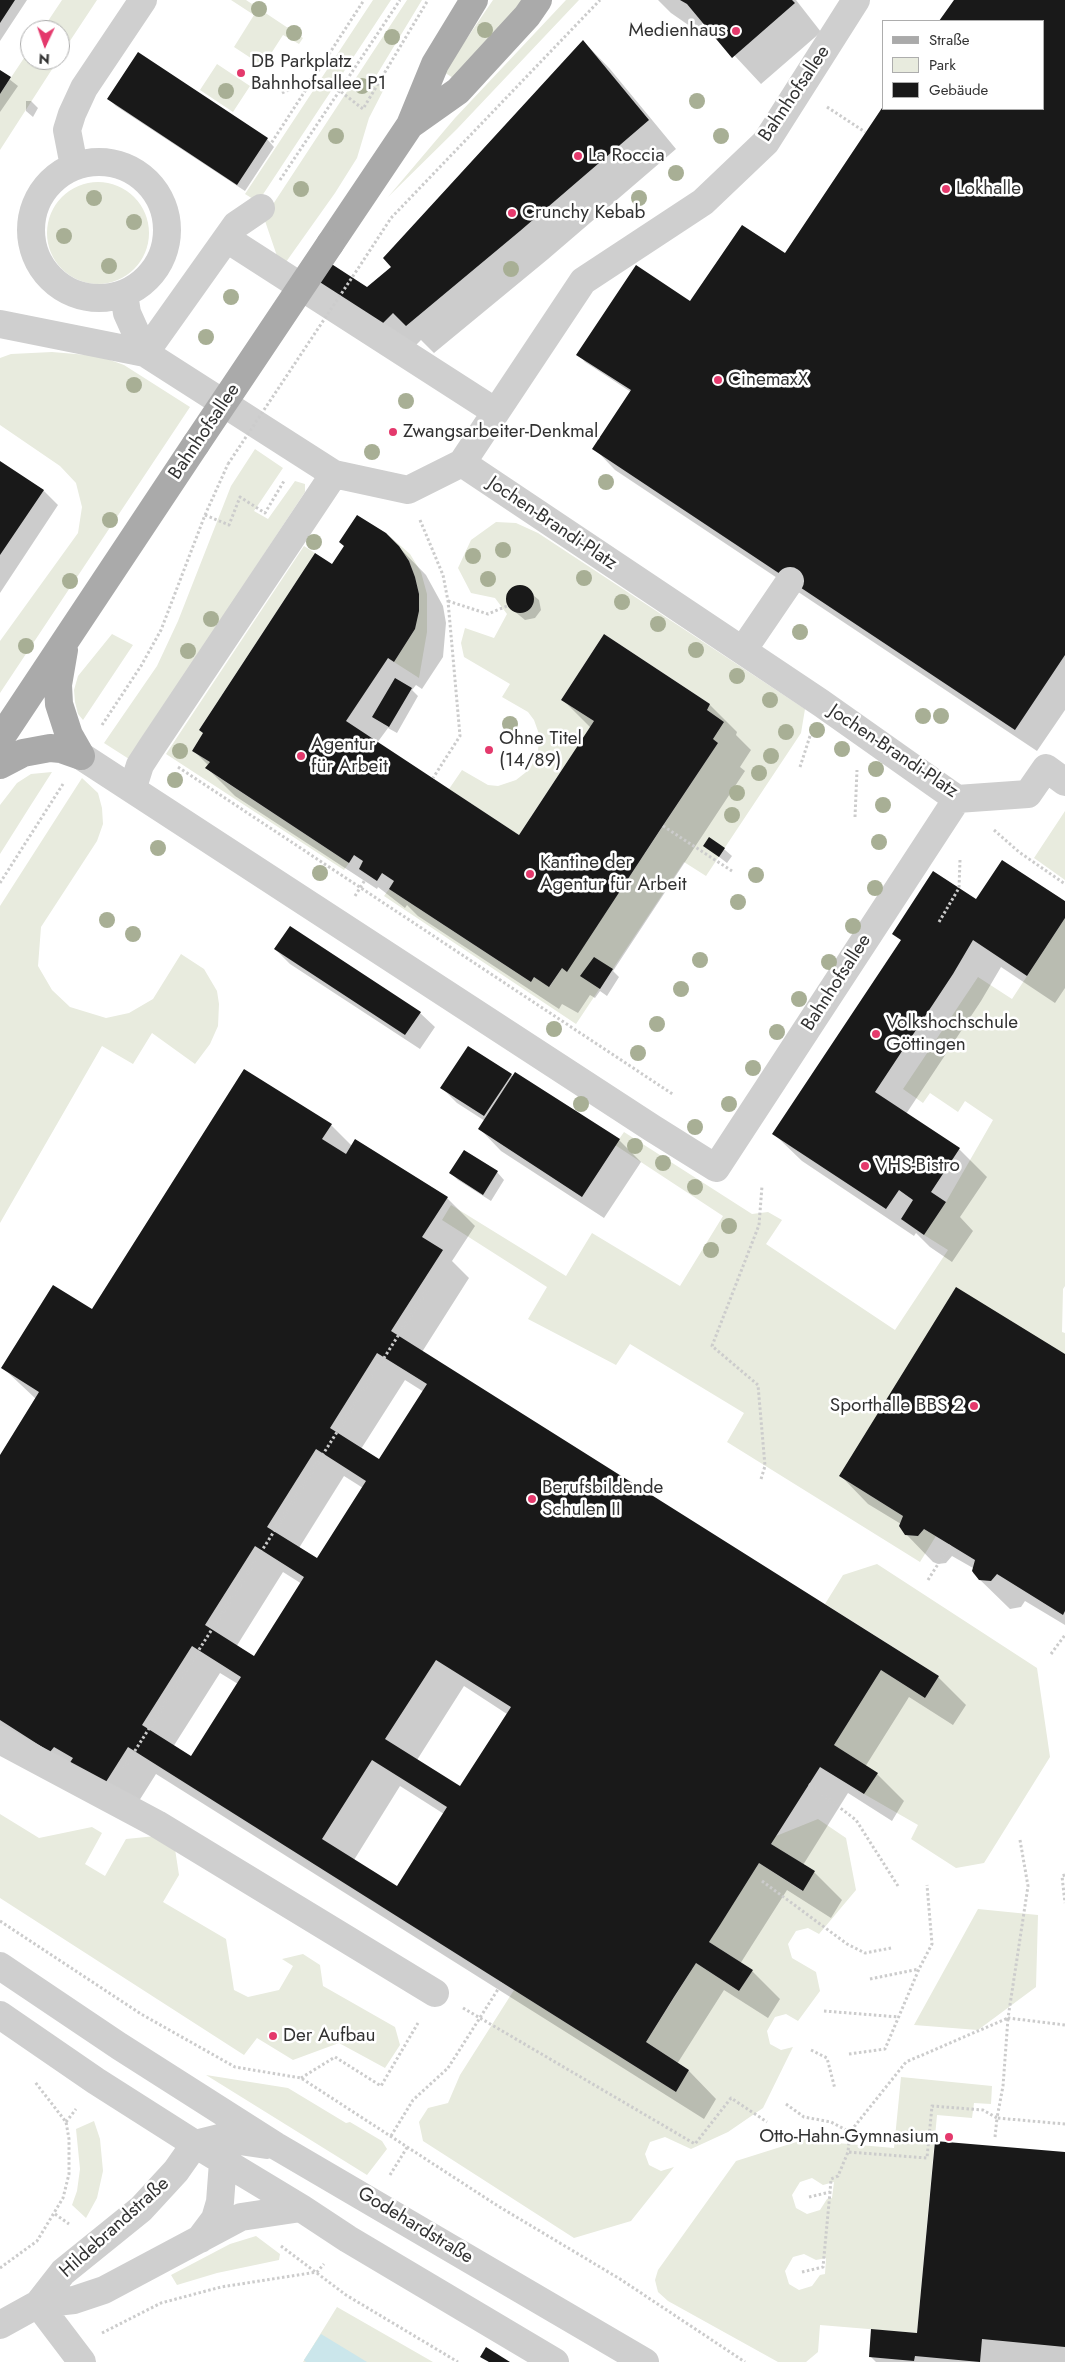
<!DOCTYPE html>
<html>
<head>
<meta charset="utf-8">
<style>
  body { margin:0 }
  #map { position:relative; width:1065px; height:2362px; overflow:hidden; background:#fff; font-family:Jost,sans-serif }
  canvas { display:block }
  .legend { position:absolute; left:882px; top:20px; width:162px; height:90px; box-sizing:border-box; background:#fff; border:1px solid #adadad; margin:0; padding:6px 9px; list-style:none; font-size:15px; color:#323232 }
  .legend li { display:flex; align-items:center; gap:10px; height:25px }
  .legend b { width:25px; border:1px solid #adadad }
  .north { position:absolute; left:20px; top:20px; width:50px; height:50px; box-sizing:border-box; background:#fff; border:1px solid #adadad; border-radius:50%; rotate:183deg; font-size:14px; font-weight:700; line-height:20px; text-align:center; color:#323232 }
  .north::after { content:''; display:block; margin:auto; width:18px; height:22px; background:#e4396c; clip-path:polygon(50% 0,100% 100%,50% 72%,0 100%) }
</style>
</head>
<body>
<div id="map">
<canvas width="1065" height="2362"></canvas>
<ul class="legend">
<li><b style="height:6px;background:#aaa"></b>Straße</li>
<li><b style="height:14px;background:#e8ebde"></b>Park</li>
<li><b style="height:14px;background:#191919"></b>Gebäude</li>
</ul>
<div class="north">N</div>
</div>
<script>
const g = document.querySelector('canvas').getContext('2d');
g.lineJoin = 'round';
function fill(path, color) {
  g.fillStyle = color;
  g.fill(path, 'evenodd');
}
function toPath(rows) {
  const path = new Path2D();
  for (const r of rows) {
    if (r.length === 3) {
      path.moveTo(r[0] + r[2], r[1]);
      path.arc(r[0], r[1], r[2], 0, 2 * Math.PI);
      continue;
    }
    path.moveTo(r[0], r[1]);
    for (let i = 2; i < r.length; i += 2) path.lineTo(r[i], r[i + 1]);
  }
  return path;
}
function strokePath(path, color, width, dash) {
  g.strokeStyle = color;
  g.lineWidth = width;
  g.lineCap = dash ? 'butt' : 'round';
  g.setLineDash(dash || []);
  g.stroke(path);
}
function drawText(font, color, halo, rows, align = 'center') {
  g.font = font + ' Jost,sans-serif';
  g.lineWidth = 5;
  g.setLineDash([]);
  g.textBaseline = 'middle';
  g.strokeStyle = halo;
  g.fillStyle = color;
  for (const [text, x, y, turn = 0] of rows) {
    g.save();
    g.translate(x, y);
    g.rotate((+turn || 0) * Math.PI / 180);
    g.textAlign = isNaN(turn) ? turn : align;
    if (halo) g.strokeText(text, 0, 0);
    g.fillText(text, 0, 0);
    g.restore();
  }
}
fill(toPath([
  [62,0,97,0,60,56,60,30,42,30],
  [231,0,246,0,303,38,299,44,283,35,263,66,234,47,254,15],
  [373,0,391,0,258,202,245,194],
  [407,0,422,0,373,81,385,87,369,118,357,158,335,193,286,262,277,256,264,218],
  [493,0,523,0,495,34,453,78,444,72],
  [566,0,579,0,457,129,388,197,455,118],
  [30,49,30,60,58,60,0,150,0,94],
  [217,64,250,86,233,112,200,90],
  [98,233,51],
  [52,352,99,356,124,365,190,407,0,693,0,641,78,533,82,507,76,483,60,466,0,425,0,358,11,354],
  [255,449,283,468,254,511,268,519,295,481,305,484,305,492,129,759,104,743,157,666,178,621,231,486],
  [496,522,516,523,538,533,805,709,801,733,706,876,684,862,576,1024,384,896,389,889,531,982,534,977,550,986,562,968,567,971,718,743,713,739,724,722,707,710,710,704,604,634,561,700,594,721,519,835,449,789,462,770,488,785,498,786,516,780,530,769,538,752,539,734,534,720,528,712,502,697,510,684,464,657,461,643,465,628,494,638,507,614,495,598,471,593,458,568,471,540],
  [386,533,410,554,421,572,427,594,427,632,419,678,394,662,415,629,419,594,415,577,409,561,399,546],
  [304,546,315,553,199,730,203,733,192,751,210,762,206,769,349,863,344,870,166,754],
  [112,634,133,645,83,720,78,714,75,702,74,690,78,676],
  [52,772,29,808,0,854,0,805,17,783,31,774],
  [82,778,98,793,102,808,103,824,97,841,41,927,38,966,52,990,70,1007,106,1018,129,1013,153,999,181,954,204,969,217,991,219,1004,218,1026,210,1044,195,1064,152,1033,133,1064,102,1046,0,1223,0,906],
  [1065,811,1065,880,1034,858],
  [1065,918,1065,1286,1063,1289,1062,1332,1065,1333,1065,1354,839,1476,903,1516,899,1526,905,1535,918,1536,924,1529,936,1536,920,1562,727,1442,744,1413,630,1344,616,1365,528,1319,547,1287,442,1220,451,1205,566,1276,592,1233,680,1286,723,1216,615,1145,624,1132,752,1214,768,1212,782,1220,766,1244,895,1330,948,1250,924,1235,946,1202,993,1120,965,1101,958,1112,930,1093,923,1103,903,1089,978,977,1012,999],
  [877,1564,1037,1668,1050,1757,984,1863,956,1868,911,1839,918,1825,864,1794,877,1773,834,1745,881,1670,925,1698,939,1676,825,1604,843,1575],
  [0,1814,39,1838,92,1827,102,1833,85,1864,105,1876,126,1839,156,1836,175,1849,179,1875,163,1902,226,1939,234,1990,248,1997,279,1990,293,1966,282,1959,303,1954,320,1965,323,1986,395,2027,400,2045,385,2068,339,2043,293,2060,257,2038,244,2055,0,1898],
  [818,1819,846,1838,856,1890,819,1934,808,1928,796,1931,788,1944,792,1958,816,1972,820,1991,798,2021,786,2014,775,2017,767,2031,770,2044,781,2050,793,2047,763,2108,728,2132,691,2149,665,2137,650,2142,645,2154,649,2165,661,2171,674,2167,631,2221,574,2238,423,2141,419,2122,428,2108,448,2103,460,2075,514,1990,676,2092,689,2070,646,2042,696,1963,739,1991,753,1970,709,1942,759,1863,802,1891,815,1871,771,1844,776,1836],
  [978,1909,1038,1915,1036,1987,978,2030,914,2025],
  [206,2075,288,2088,346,2123,350,2122,382,2141,387,2149,367,2175],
  [901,2077,992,2086,991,2104,974,2103,972,2118,937,2115,917,2333,820,2325,818,2352,806,2362,778,2362,668,2301,658,2292,655,2280,658,2270,736,2161,828,2132,837,2143,894,2148],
  [812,2178,823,2185,834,2182,832,2198,827,2199,820,2210,807,2214,796,2208,792,2195,800,2182],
  [804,2254,816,2260,826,2258,825,2274,820,2275,812,2286,799,2290,789,2284,785,2271,793,2257],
  [94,2121,100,2139,103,2171,97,2198,86,2218,72,2205,77,2191,80,2169,76,2129],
  [256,2236,280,2254,279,2260,217,2273,177,2285,171,2275,230,2244],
  [337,2307,433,2362,303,2362]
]), '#e8ebde');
fill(toPath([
  [321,2334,367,2362,306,2362,304,2360]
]), '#cbe6eb');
fill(toPath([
  [0,0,27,0,0,41],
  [658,0,796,0,821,32,761,84,707,26,703,23,697,31,671,13],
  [955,0,1065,0,1065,710,1037,751,615,470,594,448,631,392,585,362,578,354,790,258,884,109,1044,109,1044,21,941,21],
  [583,41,610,69,676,149,548,259,434,353,421,340,410,351,300,269,367,288,392,267],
  [0,72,18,86,0,112],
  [109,99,267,139,274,147,245,191,116,106],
  [26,101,31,101,38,108,33,117,26,111],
  [0,462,43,490,58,505,0,593],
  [386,534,426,575,443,606,446,623,443,657,422,689,416,685,412,690,418,696,397,733,388,728,377,743,520,837,591,728,563,700,605,636,710,705,737,732,736,735,751,750,740,767,745,771,613,971,619,977,607,996,600,991,595,998,590,995,578,1013,562,1004,559,1009,418,916,407,905,405,908,378,887,377,889,235,796,207,768,209,766,193,750,333,566],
  [522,586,539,600,541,610,535,618,525,620,508,606,507,596,512,587],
  [705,846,724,849,732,856,727,863],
  [977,901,1065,903,1065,988,1055,1003,1001,967,981,1001,906,1114,959,1149,987,1177,960,1217,973,1231,952,1262,930,1247,916,1233,914,1236,802,1161,774,1134,902,941,894,933],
  [275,949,420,1013,435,1027,420,1049,290,964],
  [511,1075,619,1140,641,1162,604,1218,501,1151,480,1129,485,1121,457,1103,442,1088],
  [331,1125,352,1146,447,1198,475,1226,452,1261,469,1278,422,1352,938,1677,966,1705,953,1725,909,1697,865,1767,877,1774,904,1801,892,1821,848,1793,803,1865,814,1872,842,1900,831,1918,787,1890,740,1964,752,1971,780,1999,768,2018,724,1990,677,2064,689,2071,716,2099,704,2119,156,1774,132,1812,0,1729,0,1457,36,1399,3,1368,92,1311],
  [405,1380,424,1392,380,1461,361,1449],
  [344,1476,363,1488,317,1560,299,1548],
  [283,1572,302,1584,255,1658,236,1647],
  [220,1673,238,1684,192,1758,173,1747],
  [464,1686,507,1714,461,1788,417,1760],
  [400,1786,444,1814,397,1887,354,1860],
  [465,1152,497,1172,504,1180,491,1201,458,1180,451,1173],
  [1065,1356,1065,1625,1025,1601,1021,1607,1010,1609,973,1573,973,1568,952,1556,946,1563,938,1564,933,1562,905,1533,901,1524,868,1504,841,1476],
  [1065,2154,1065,2362,876,2362,870,2356,916,2335]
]), '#0003');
fill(toPath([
  [0,0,15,0,0,23],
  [680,0,792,0,795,3,732,58,687,4],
  [954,0,1065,0,1065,655,1015,730,592,449,631,390,576,355,636,265,690,301,742,225,785,253,884,105,884,109,1044,109,1044,21,939,21],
  [583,40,649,120,520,231,406,326,393,313,382,324,304,273,310,250,367,287,391,267,383,258],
  [138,52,268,138,237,185,107,99],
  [0,70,11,77,0,94],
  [0,461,44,490,0,555],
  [357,515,386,533,399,546,409,561,415,577,419,594,419,611,415,629,394,662,388,658,346,721,519,835,594,721,561,700,604,634,710,704,707,710,724,722,713,739,718,743,660,830,567,972,562,968,549,987,534,977,531,982,389,889,394,881,382,873,377,881,359,869,363,861,354,855,349,863,205,768,210,762,192,751,203,733,199,730,315,553,332,564,344,546,339,542],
  [520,599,14],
  [395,678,412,688,389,727,372,717],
  [709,837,725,848,719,857,703,846],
  [1002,860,1065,901,1065,918,1027,976,973,940,953,974,875,1092,960,1148,931,1192,946,1202,924,1235,901,1219,913,1200,899,1190,886,1209,772,1134,901,940,892,934,933,871,976,899],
  [290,926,421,1012,405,1035,274,949],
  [594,957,613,969,600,989,580,976],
  [468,1046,512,1074,484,1116,440,1088],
  [244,1069,332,1124,322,1139,346,1154,355,1139,448,1197,422,1237,443,1250,391,1331,939,1676,925,1698,881,1670,834,1745,878,1773,864,1794,820,1767,771,1844,815,1871,803,1891,759,1863,720,1925,709,1942,753,1970,739,1991,696,1963,674,1997,646,2042,689,2070,676,2092,128,1747,104,1785,69,1764,73,1758,54,1747,50,1752,0,1720,0,1455,39,1392,1,1368,53,1285,92,1309],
  [377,1353,427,1384,379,1459,330,1428],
  [316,1449,366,1481,317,1558,267,1527],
  [255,1546,304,1577,254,1656,205,1625],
  [192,1646,241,1677,191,1756,142,1725],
  [436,1660,511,1707,460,1786,385,1739],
  [372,1760,447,1807,397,1886,322,1839],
  [515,1072,620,1139,582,1197,478,1129],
  [464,1150,498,1171,483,1195,449,1173],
  [956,1287,1065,1354,1065,1611,1063,1615,997,1574,991,1581,979,1580,972,1571,975,1560,924,1529,918,1536,905,1535,899,1526,903,1516,839,1476],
  [935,2141,1065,2152,1065,2347,982,2339,980,2362,915,2356,914,2361,869,2357,871,2329,917,2333],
  [486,2347,510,2362,489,2362,480,2357]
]), '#191919');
strokePath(toPath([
  [282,93,312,79,340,91,363,109,428,0],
  [827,107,865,132],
  [250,176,364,0],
  [280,180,400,0],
  [361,264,391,218,600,0],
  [205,515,229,525,240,497,265,513,284,481],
  [420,520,443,575,448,601,460,736,433,778],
  [448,601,488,614,507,606],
  [102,725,141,666,161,630,205,515,228,464],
  [178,767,674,1095],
  [800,767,810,736],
  [855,817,857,770],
  [663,826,732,871],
  [994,830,1019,852,1065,884],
  [0,883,63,784],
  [355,896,368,875],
  [939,922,959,888,960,860],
  [761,1479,765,1466,758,1385,712,1346,759,1225,762,1186],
  [928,1580,950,1545],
  [1051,1654,1065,1635],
  [124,1768,429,1287],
  [809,1784,856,1820,898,1886],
  [1020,1840,1028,1886,1008,2018,1065,2025],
  [1065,1875,1062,1876,1065,1903],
  [762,1881,847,1944,865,1953,891,1948],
  [0,1921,141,2014,235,2067,301,2078,498,2206,620,2279,745,2362],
  [870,1979,919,1969],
  [463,2008,695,2144,731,2098,767,2122],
  [824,2011,899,2017],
  [811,2050,827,2058,835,2089],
  [849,2054,885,2049,919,1969,932,1944,927,1885],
  [301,2078,335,2057,381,2086,418,2023],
  [786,2104,804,2117,831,2122,850,2132],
  [66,2122,76,2109],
  [391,2136,413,2100,448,2068],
  [995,2137,997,2118,1065,2124],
  [390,2175,408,2146],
  [809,2197,830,2192,831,2179,838,2176,848,2152,850,2132,906,2062,1008,2018,1003,2086,997,2118,983,2110,932,2106,927,2158,848,2152],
  [55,2214,69,2224],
  [281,2246,346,2295,458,2362],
  [0,2268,37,2241,63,2198,69,2174,69,2139,66,2122,35,2082],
  [802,2272,823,2267,830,2192],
  [102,2333,161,2303,221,2287,317,2272,324,2264]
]), '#ccc', 3, [2.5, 2.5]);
strokePath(toPath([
  [99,230,68],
  [74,166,67,130,72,114,84,88,143,0],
  [261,208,236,225,145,353,334,474,408,490,462,463,583,281,703,202,766,142,856,0],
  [227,239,496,412],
  [0,324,145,353,127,313,124,294],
  [462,463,821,703,957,799,1028,794,1046,768,1065,782],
  [743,650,790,581],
  [81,756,652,1128,716,1168,957,799],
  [133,787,140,765,151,748,334,474],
  [0,1740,157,1824,435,1993],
  [0,1966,119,2046,276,2146,645,2362],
  [0,2015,96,2081,195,2144,301,2208,348,2239,555,2362],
  [200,2239,215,2219,220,2202,223,2162,220,2145],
  [38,2304,63,2272,141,2209,176,2171,195,2144,219,2138,267,2145],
  [38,2304,82,2362],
  [0,2325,38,2304,74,2300,104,2290,241,2217,301,2208]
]), '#cfcfcf', 28);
strokePath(toPath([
  [410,125,458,91,527,16,538,0],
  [330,244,410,125,435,64,474,0],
  [64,650,58,685,59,704,69,735,81,756],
  [0,739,196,444],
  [0,765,23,753,50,748,61,749,81,756]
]), '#aaa', 28);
strokePath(toPath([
  [228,464,361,264],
  [448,2068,502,1983]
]), '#ccc', 3, [2.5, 2.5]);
strokePath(toPath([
  [196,444,330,244]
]), '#aaa', 28);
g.fillStyle = '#a8af95';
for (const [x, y] of [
  [259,9],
  [485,30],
  [294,33],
  [392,37],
  [362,86],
  [226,91],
  [697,101],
  [336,136],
  [721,136],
  [676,173],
  [301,189],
  [94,198],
  [639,198],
  [134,222],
  [64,236],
  [109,266],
  [511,269],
  [231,297],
  [206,337],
  [134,385],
  [406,401],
  [372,452],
  [606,482],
  [110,520],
  [314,542],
  [503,550],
  [473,556],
  [584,578],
  [488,579],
  [70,581],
  [622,602],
  [211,619],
  [658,624],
  [800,632],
  [26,646],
  [696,650],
  [188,651],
  [737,676],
  [770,700],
  [923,716],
  [941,716],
  [510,724],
  [817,730],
  [786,732],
  [842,749],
  [180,751],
  [771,756],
  [876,769],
  [759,773],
  [175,780],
  [737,793],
  [883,805],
  [732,815],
  [879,842],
  [158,848],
  [320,873],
  [756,875],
  [875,888],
  [738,902],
  [107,920],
  [853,926],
  [133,934],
  [700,960],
  [829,962],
  [681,989],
  [799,999],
  [657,1024],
  [554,1029],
  [777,1032],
  [638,1053],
  [753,1068],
  [581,1104],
  [729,1104],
  [695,1127],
  [635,1146],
  [663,1163],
  [695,1187],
  [729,1226],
  [711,1250]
]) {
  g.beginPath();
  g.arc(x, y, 8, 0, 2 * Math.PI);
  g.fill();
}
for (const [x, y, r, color] of [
  [736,31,5,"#e4396c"],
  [241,73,5,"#e4396c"],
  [578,156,5,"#e4396c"],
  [946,189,5,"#e4396c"],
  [512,213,5,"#e4396c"],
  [718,380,5,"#e4396c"],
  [393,432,5,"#e4396c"],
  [489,750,5,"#e4396c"],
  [301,756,5,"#e4396c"],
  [530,874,5,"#e4396c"],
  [876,1034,5,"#e4396c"],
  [865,1166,5,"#e4396c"],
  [974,1406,5,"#e4396c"],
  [532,1499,5,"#e4396c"],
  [273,2036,5,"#e4396c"],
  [949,2137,5,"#e4396c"]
]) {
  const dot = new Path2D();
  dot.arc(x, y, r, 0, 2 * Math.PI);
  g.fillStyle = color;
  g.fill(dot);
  strokePath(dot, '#fff', 2);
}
drawText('19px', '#323232', '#fff', [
  ["Medienhaus",726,31,"right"],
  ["DB Parkplatz",251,62],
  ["Bahnhofsallee P1",251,84],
  ["La Roccia",588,156],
  ["Lokhalle",956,189],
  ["Crunchy Kebab",522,213],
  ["CinemaxX",728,380],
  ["Zwangsarbeiter-Denkmal",403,432],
  ["Ohne Titel",499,739],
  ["(14/89)",499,761],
  ["Agentur",311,745],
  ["für Arbeit",311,767],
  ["Kantine der",540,863],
  ["Agentur für Arbeit",540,885],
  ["Volkshochschule",886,1023],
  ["Göttingen",886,1045],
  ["VHS-Bistro",875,1166],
  ["Sporthalle BBS 2",964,1406,"right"],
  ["Berufsbildende",542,1488],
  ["Schulen II",542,1510],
  ["Der Aufbau",283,2036],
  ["Otto-Hahn-Gymnasium",939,2137,"right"]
], 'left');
drawText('19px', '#323232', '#fff', [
  ["Bahnhofsallee",795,94,-56],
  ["Bahnhofsallee",205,432,-56],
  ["Jochen-Brandi-Platz",552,524,34],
  ["Jochen-Brandi-Platz",893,752,34],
  ["Bahnhofsallee",837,983,-57],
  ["Godehardstraße",415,2226,31],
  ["Hildebrandstraße",115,2228,-42]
]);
</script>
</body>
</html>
